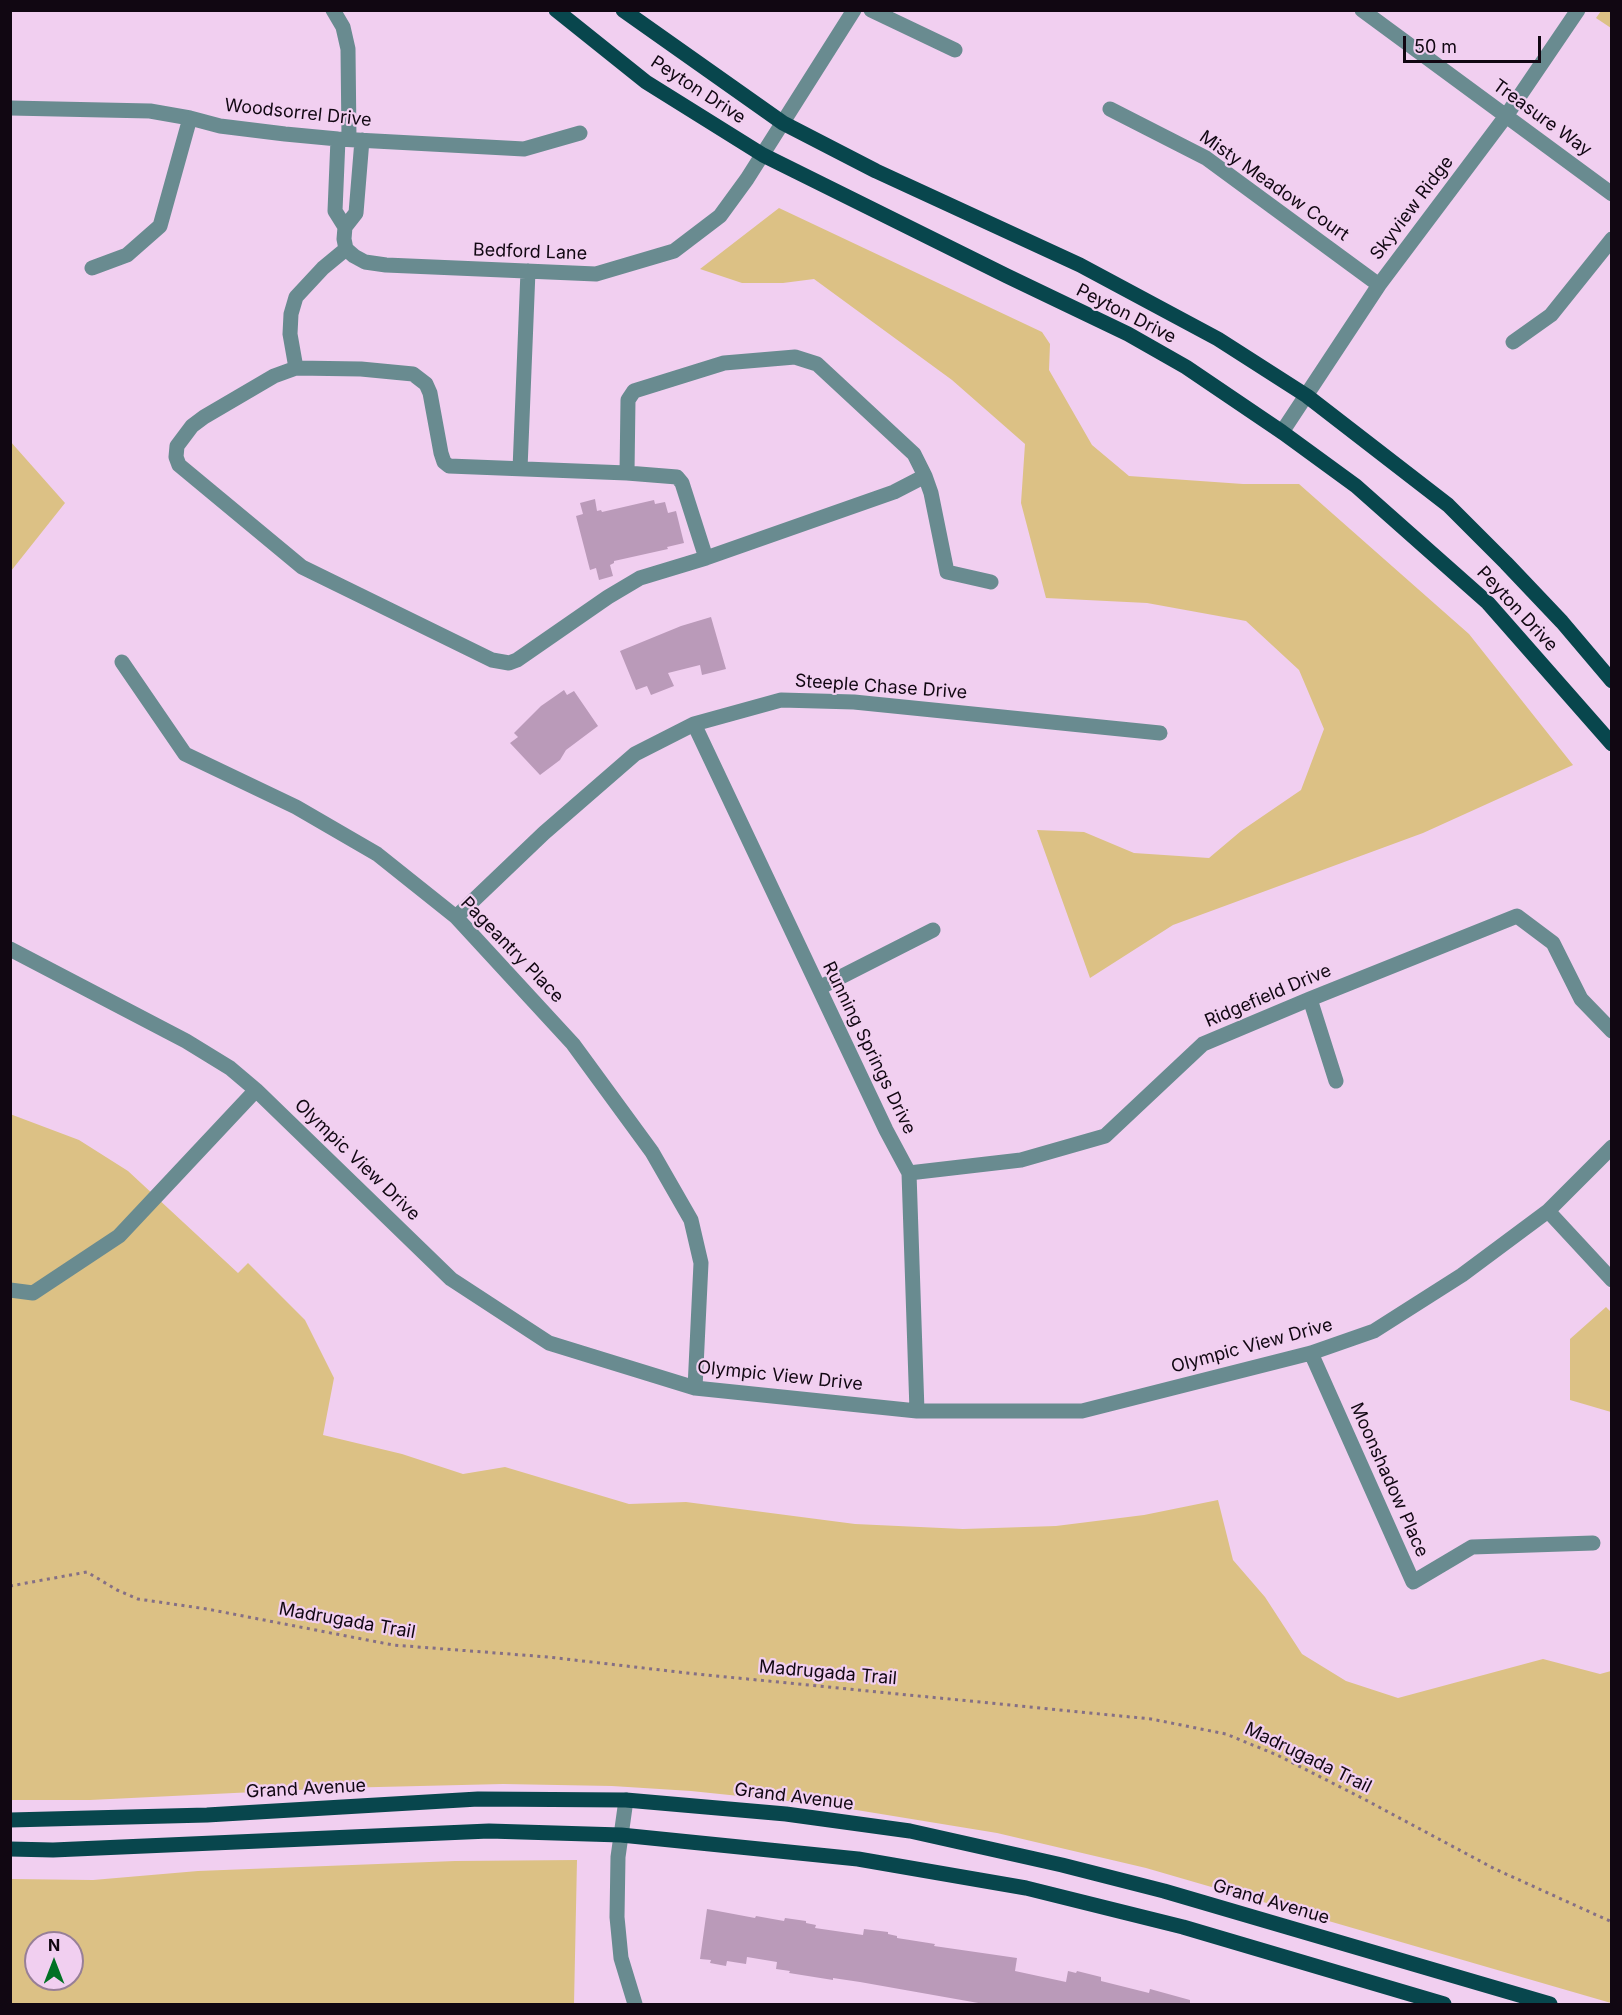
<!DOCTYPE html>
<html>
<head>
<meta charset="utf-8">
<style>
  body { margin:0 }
  #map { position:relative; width:1622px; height:2015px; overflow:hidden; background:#f1cff0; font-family:Inter,sans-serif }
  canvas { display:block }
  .frame { position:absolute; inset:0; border:12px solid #110712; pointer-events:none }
  .north { position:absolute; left:24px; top:1931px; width:60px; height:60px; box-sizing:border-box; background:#f1cff0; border:2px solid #977f97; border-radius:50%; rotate:0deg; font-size:16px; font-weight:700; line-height:24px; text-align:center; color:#110712 }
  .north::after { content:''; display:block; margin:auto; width:21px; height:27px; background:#017124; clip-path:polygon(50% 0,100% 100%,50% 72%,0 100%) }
  .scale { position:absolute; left:1403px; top:36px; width:138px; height:27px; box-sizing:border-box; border:3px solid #110712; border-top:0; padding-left:8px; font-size:18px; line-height:21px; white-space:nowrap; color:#110712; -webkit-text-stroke:4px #f1cff0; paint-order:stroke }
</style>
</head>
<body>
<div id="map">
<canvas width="1622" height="2015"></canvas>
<div class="frame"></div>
<div class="north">N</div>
<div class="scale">50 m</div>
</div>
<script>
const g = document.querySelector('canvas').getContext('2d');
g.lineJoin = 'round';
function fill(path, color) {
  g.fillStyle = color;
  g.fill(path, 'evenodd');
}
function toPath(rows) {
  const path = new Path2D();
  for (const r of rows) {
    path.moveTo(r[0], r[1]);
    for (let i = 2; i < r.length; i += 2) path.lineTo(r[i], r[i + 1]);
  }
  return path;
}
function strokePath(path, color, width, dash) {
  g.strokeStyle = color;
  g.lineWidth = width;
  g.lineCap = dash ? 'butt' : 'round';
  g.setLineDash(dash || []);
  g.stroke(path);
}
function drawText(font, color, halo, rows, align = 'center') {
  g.font = font + ' Inter,sans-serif';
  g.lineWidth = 4.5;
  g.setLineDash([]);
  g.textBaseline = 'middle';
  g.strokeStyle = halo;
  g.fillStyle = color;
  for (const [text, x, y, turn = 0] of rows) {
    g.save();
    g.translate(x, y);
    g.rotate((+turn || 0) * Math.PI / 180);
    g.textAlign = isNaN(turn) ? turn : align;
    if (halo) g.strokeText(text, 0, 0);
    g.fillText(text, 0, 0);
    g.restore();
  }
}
fill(toPath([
  [1601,11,1611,11,1611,28,1596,18],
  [779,208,1042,332,1050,344,1049,370,1092,445,1129,476,1243,484,1299,484,1469,634,1573,765,1423,833,1173,925,1090,978,1037,830,1084,832,1134,853,1209,858,1241,831,1301,790,1324,729,1299,670,1246,621,1147,603,1046,598,1021,503,1025,444,952,380,814,279,783,283,742,283,700,269],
  [10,441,65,503,11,571,10,571],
  [10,1114,79,1140,128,1171,238,1273,248,1263,305,1320,334,1378,323,1435,402,1454,463,1474,505,1467,629,1504,686,1502,855,1524,963,1529,1056,1526,1144,1515,1218,1500,1233,1560,1265,1597,1302,1654,1346,1681,1398,1698,1543,1659,1600,1674,1611,1671,1611,2003,1146,1868,997,1833,826,1805,691,1791,612,1786,503,1784,337,1788,90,1800,11,1800],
  [1606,1307,1611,1312,1611,1412,1570,1400,1570,1339],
  [577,1860,574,2004,11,2004,11,1879,93,1880,198,1871,455,1861],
  [36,1943,72,1943,72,1979,36,1979]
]), '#dcc185');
fill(toPath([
  [595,499,597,511,601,510,602,512,654,500,655,504,665,502,668,513,676,511,684,543,667,547,668,549,614,561,614,563,610,565,613,576,599,580,596,568,590,570,576,516,583,514,580,503],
  [711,617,726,669,702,675,700,665,668,673,674,686,651,695,647,686,636,690,620,651,681,626],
  [564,690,567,695,574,691,598,726,566,750,560,760,540,775,510,743,518,737,514,733,541,706],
  [707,1909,755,1918,756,1916,784,1921,785,1918,806,1921,806,1923,816,1925,815,1928,863,1935,864,1929,888,1932,888,1934,897,1936,897,1938,935,1944,934,1946,1017,1958,1015,1971,1066,1982,1068,1971,1076,1973,1077,1971,1101,1977,1101,1981,1149,1993,1150,1989,1190,2000,1190,2004,984,2004,860,1982,833,1978,833,1980,789,1973,790,1971,776,1969,777,1962,747,1957,746,1964,727,1961,726,1966,710,1963,711,1960,700,1959]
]), '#ba9ab9');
strokePath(toPath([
  [10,1586,87,1572,117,1590,138,1599,207,1609,393,1645,548,1657,687,1673,1151,1719,1226,1734,1277,1755,1362,1798,1495,1869,1612,1922]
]), '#856f85', 3, [3, 4.5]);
strokePath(toPath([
  [333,10,343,27,348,49,349,139],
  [871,10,955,50],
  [1362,10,1612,194],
  [10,108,150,111,190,118,220,126,285,134,338,139,524,149,580,133],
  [1110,109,1206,158,1379,285],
  [338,139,335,211,345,227,356,213,362,140],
  [345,227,344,239,346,249,354,256,365,262,386,265,596,274,674,251,720,216,747,179,854,10],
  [92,268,127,255,160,226,190,118],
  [1513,342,1551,315,1612,239],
  [296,368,274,376,204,417,192,426,177,446,176,457,179,465,302,567,492,660,509,663,517,660,608,597,640,578,706,558,682,483,677,477,627,473,449,466,444,462,441,453,430,393,426,384,413,374,361,369,296,368,290,334,291,314,296,297,323,268,346,249],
  [1282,432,1379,285,1506,116,1578,10],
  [520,469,528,271],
  [627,473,628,400,634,391,724,363,795,357,817,364,914,454,925,476,894,492,706,558],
  [925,476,931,493,947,572,991,582],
  [122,662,185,754,296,807,377,854,456,917,573,1044,652,1152,691,1220,701,1263,695,1388],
  [694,724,886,1130,909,1173,917,1411],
  [456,917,544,833,635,754,694,724,781,700,854,702,1160,733],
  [10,949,186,1041,230,1068,256,1090,451,1279,549,1343,695,1388,917,1411,1082,1411,1311,1353,1374,1331,1462,1275,1548,1211,1612,1147],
  [819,988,933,930],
  [1310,999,1336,1081],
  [909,1173,1021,1160,1105,1136,1203,1044,1310,999,1517,916,1553,943,1581,999,1612,1031],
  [1548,1211,1612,1280],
  [10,1290,33,1293,119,1236,256,1090],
  [1311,1353,1413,1582,1472,1547,1593,1543],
  [626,1800,618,1857,617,1917,621,1958,635,2004]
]), '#698b90', 15);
strokePath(toPath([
  [556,10,646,82,763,155,1007,276,1128,334,1186,367,1282,432,1356,486,1488,603,1612,744],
  [623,10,783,123,876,171,1080,265,1218,339,1307,396,1448,505,1506,563,1562,622,1612,681],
  [10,1820,207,1815,478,1799,626,1800,786,1814,910,1831,1062,1865,1164,1891,1550,2004],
  [10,1849,53,1850,489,1831,621,1835,858,1859,1026,1888,1183,1927,1444,2004]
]), '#08464d', 15);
drawText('18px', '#110712', '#f1cff0', [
  ["Peyton Drive",698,90,33],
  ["Woodsorrel Drive",298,113,6],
  ["Treasure Way",1542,118,36],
  ["Misty Meadow Court",1274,186,35],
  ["Skyview Ridge",1412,208,-53],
  ["Bedford Lane",530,252,2],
  ["Peyton Drive",1126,314,27],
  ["Peyton Drive",1517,609,47],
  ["Steeple Chase Drive",881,687,4],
  ["Pageantry Place",512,950,46],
  ["Ridgefield Drive",1268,996,-23],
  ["Running Springs Drive",869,1048,64],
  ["Olympic View Drive",357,1160,44],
  ["Olympic View Drive",1252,1346,-15],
  ["Olympic View Drive",780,1376,6],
  ["Moonshadow Place",1389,1480,66],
  ["Madrugada Trail",347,1621,10],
  ["Madrugada Trail",828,1673,5],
  ["Madrugada Trail",1308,1758,26],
  ["Grand Avenue",306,1789,-3],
  ["Grand Avenue",794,1797,7],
  ["Grand Avenue",1271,1902,16]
]);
</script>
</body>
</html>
